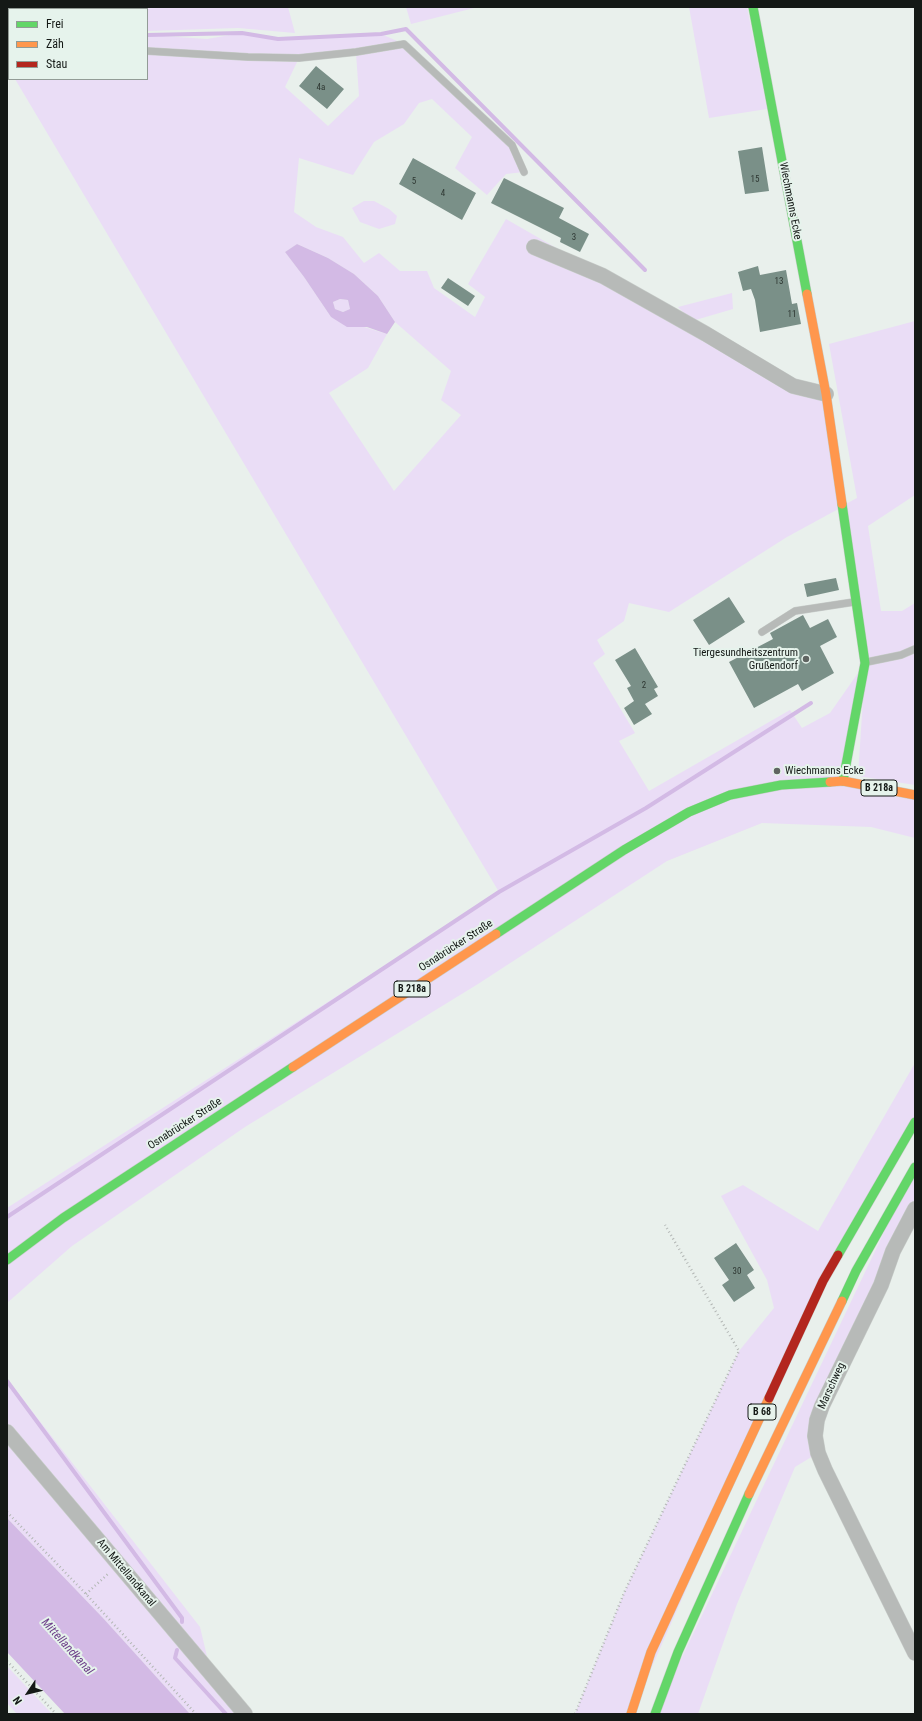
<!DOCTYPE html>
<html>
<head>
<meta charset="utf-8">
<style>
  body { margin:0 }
  #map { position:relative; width:922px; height:1721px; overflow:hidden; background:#e9f0ec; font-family:"Roboto Condensed",sans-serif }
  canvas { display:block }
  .frame { position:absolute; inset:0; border:8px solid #141916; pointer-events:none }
  .legend { position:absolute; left:8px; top:8px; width:140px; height:72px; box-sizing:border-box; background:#e6f3ec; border:1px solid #929c96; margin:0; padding:5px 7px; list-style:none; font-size:12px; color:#141916 }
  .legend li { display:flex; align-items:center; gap:8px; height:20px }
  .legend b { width:20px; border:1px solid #929c96 }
  .north { position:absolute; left:8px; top:1673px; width:40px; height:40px; -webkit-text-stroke:3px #e6f3ec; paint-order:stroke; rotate:235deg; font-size:11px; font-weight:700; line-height:16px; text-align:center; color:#141916 }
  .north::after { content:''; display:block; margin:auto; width:14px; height:18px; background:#141916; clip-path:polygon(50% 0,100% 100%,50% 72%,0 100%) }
</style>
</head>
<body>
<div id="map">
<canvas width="922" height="1721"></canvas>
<div class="frame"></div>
<ul class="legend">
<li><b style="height:5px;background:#63d668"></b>Frei</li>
<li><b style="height:5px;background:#ff974d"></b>Zäh</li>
<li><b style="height:5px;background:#b3261e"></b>Stau</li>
</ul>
<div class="north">N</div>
</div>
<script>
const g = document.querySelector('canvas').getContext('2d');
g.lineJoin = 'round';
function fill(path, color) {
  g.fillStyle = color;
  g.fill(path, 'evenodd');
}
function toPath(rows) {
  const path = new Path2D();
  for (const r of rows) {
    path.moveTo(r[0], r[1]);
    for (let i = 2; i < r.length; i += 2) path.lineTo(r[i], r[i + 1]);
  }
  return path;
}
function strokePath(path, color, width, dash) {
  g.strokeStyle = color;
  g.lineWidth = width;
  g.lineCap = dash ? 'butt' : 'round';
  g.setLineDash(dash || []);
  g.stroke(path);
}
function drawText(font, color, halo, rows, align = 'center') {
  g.font = font + ' "Roboto Condensed",sans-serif';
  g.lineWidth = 4;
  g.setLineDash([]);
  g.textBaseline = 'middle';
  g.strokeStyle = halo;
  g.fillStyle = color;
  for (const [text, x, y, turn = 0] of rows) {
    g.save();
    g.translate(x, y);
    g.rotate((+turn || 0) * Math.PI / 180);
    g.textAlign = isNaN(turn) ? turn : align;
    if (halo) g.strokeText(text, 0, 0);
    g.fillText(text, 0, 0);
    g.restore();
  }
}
fill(toPath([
  [7,7,17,9,9,9,9,69,7,65],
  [70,7,288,7,295,33,238,28,147,31,147,9,75,9],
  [406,7,478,7,411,24],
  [689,7,747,7,767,109,709,118],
  [242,33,278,39,381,34,404,44,512,145,524,172,506,174,487,195,455,168,472,137,432,99,419,103,404,124,374,142,353,175,299,158,294,212,316,227,343,237,364,263,379,253,400,271,427,271,434,288,475,317,485,297,468,284,506,219,706,334,826,394,842,506,857,498,829,344,915,321,915,495,868,526,881,611,902,611,915,603,915,785,858,776,865,668,843,781,915,795,915,838,871,827,762,823,667,861,478,984,245,1127,72,1246,7,1303,7,1208,499,892,15,79,147,79,147,35,207,39],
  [356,53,359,96,328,126,285,87,299,58],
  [297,244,328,258,354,274,378,296,395,322,451,371,441,400,461,415,394,491,329,393,368,368,387,334,331,317,304,277,285,252],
  [842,507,865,663,830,713,802,728,790,710,649,791,619,741,635,733,593,663,605,654,597,640,624,621,629,603,669,612,787,537],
  [364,201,374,201,389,209,397,216,395,224,379,229,360,222,352,208],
  [732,293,733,309,692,321,678,307],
  [340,299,348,300,350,309,343,312,335,309,333,302],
  [915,1063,915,1122,823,1281,631,1714,575,1714,624,1593,739,1351,774,1308,767,1280,721,1196,743,1185,818,1231],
  [915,1167,915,1209,822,1406,818,1453,795,1467,737,1604,698,1714,655,1714],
  [7,1379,200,1627,211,1673,245,1714,190,1714,103,1618,7,1518],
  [7,1666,52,1714,17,1714,7,1703]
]), '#eaddf6');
fill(toPath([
  [297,244,328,258,354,274,378,296,395,322,387,334,367,327,347,327,331,317,304,277,285,252],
  [340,299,348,300,350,309,343,312,335,309,333,302],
  [7,1518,103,1618,190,1714,65,1714,7,1652]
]), '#d3bae5');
strokePath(toPath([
  [57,7,62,9],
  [147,35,242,33,278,39,381,34,406,29,645,270],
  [7,1217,499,892,646,808,811,703],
  [7,1381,182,1618,182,1622],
  [177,1650,175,1658,226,1714]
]), '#d3bae5', 4);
fill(toPath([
  [316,66,344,89,327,109,299,86],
  [762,147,769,191,745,194,738,151],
  [413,158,476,193,462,220,399,184],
  [504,178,564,208,559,218,589,234,580,252,560,242,561,238,491,203],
  [758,266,760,275,786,270,792,304,797,303,801,324,760,332,755,300,751,289,743,291,738,272],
  [448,278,475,296,468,306,441,288],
  [836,578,839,590,807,597,804,584],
  [729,597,745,622,709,645,693,620],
  [803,615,810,628,828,619,837,637,820,646,834,673,802,691,798,684,754,708,729,662,773,639,770,633],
  [635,648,658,687,654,689,658,696,645,704,652,714,634,725,624,708,634,701,627,688,631,686,615,660],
  [736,1243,754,1270,747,1275,755,1288,734,1302,722,1285,729,1280,714,1258]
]), '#7a9088');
const lane = toPath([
  [12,7,17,9],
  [147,51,248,57,299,58,356,52,404,44,512,145,524,172],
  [762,632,795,611,854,602],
  [867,662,901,655,915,649]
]);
const street = toPath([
  [534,247,603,276,706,334,793,386,826,394],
  [915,1209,893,1251,881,1285,822,1406,817,1420,815,1436,818,1453,825,1470,915,1653],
  [7,1432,245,1714]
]);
const fast = toPath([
  [753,7,807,294],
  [842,504,865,663,843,781],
  [496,934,624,850,689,812,730,795,781,785,830,782],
  [838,1255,915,1122],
  [7,1260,63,1218,293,1067],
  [842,1301,856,1271,915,1167],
  [655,1714,678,1652,749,1494]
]);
const slow = toPath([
  [807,294,826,394,842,504],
  [830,782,843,781,915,795],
  [293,1067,496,934],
  [749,1494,842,1301],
  [631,1714,651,1652,769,1398]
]);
const jam = toPath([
  [769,1398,823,1281,838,1255]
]);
strokePath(lane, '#c8cdca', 8);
strokePath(street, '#c8cdca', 16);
strokePath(fast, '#c8cdca', 10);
strokePath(slow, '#c8cdca', 10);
strokePath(jam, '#c8cdca', 10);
strokePath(toPath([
  [7,1512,86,1594,196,1714],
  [86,1594,109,1573],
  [7,1661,56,1714],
  [575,1714,624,1593,739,1351,665,1225]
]), '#b3b7b5', 2.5, [1, 3]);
strokePath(lane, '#b7bab8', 7);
strokePath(street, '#b7bab8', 15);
strokePath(fast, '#63d668', 9);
strokePath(slow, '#ff974d', 9);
strokePath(jam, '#b3261e', 9);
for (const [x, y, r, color] of [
  [806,659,4,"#5f6461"],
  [777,771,4,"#5f6461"]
]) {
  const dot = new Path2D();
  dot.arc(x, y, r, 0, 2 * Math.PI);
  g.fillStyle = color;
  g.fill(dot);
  strokePath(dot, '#e6f3ec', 1.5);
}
drawText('9px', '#2e3732', null, [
  ["4a",321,88],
  ["15",755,180],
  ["5",414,182],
  ["4",443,194],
  ["3",574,238],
  ["13",779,282],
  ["11",792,315],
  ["2",644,686],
  ["30",737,1272]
]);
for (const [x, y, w] of [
  [879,788,36],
  [412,989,36],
  [762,1412,28]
]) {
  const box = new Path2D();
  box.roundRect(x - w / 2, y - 8, w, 16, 3);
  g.fillStyle = '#e6f3ec';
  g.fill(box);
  strokePath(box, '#141916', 1);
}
drawText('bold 10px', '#141916', null, [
  ["B 218a",879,788],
  ["B 218a",412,989],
  ["B 68",762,1412]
]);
drawText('11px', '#141916', '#e6f3ec', [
  ["Wiechmanns Ecke",790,201,79],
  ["Osnabrücker Straße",456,946,-33],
  ["Osnabrücker Straße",185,1124,-33],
  ["Marschweg",832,1386,-65],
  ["Am Mittellandkanal",126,1573,50]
]);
drawText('11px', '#141916', '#e6f3ec', [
  ["Tiergesundheitszentrum",798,653],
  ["Grußendorf",798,666],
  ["Wiechmanns Ecke",785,771,"left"]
], 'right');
drawText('italic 12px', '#6d3e89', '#e6f3ec', [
  ["Mittellandkanal",67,1647,48]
]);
</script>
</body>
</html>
